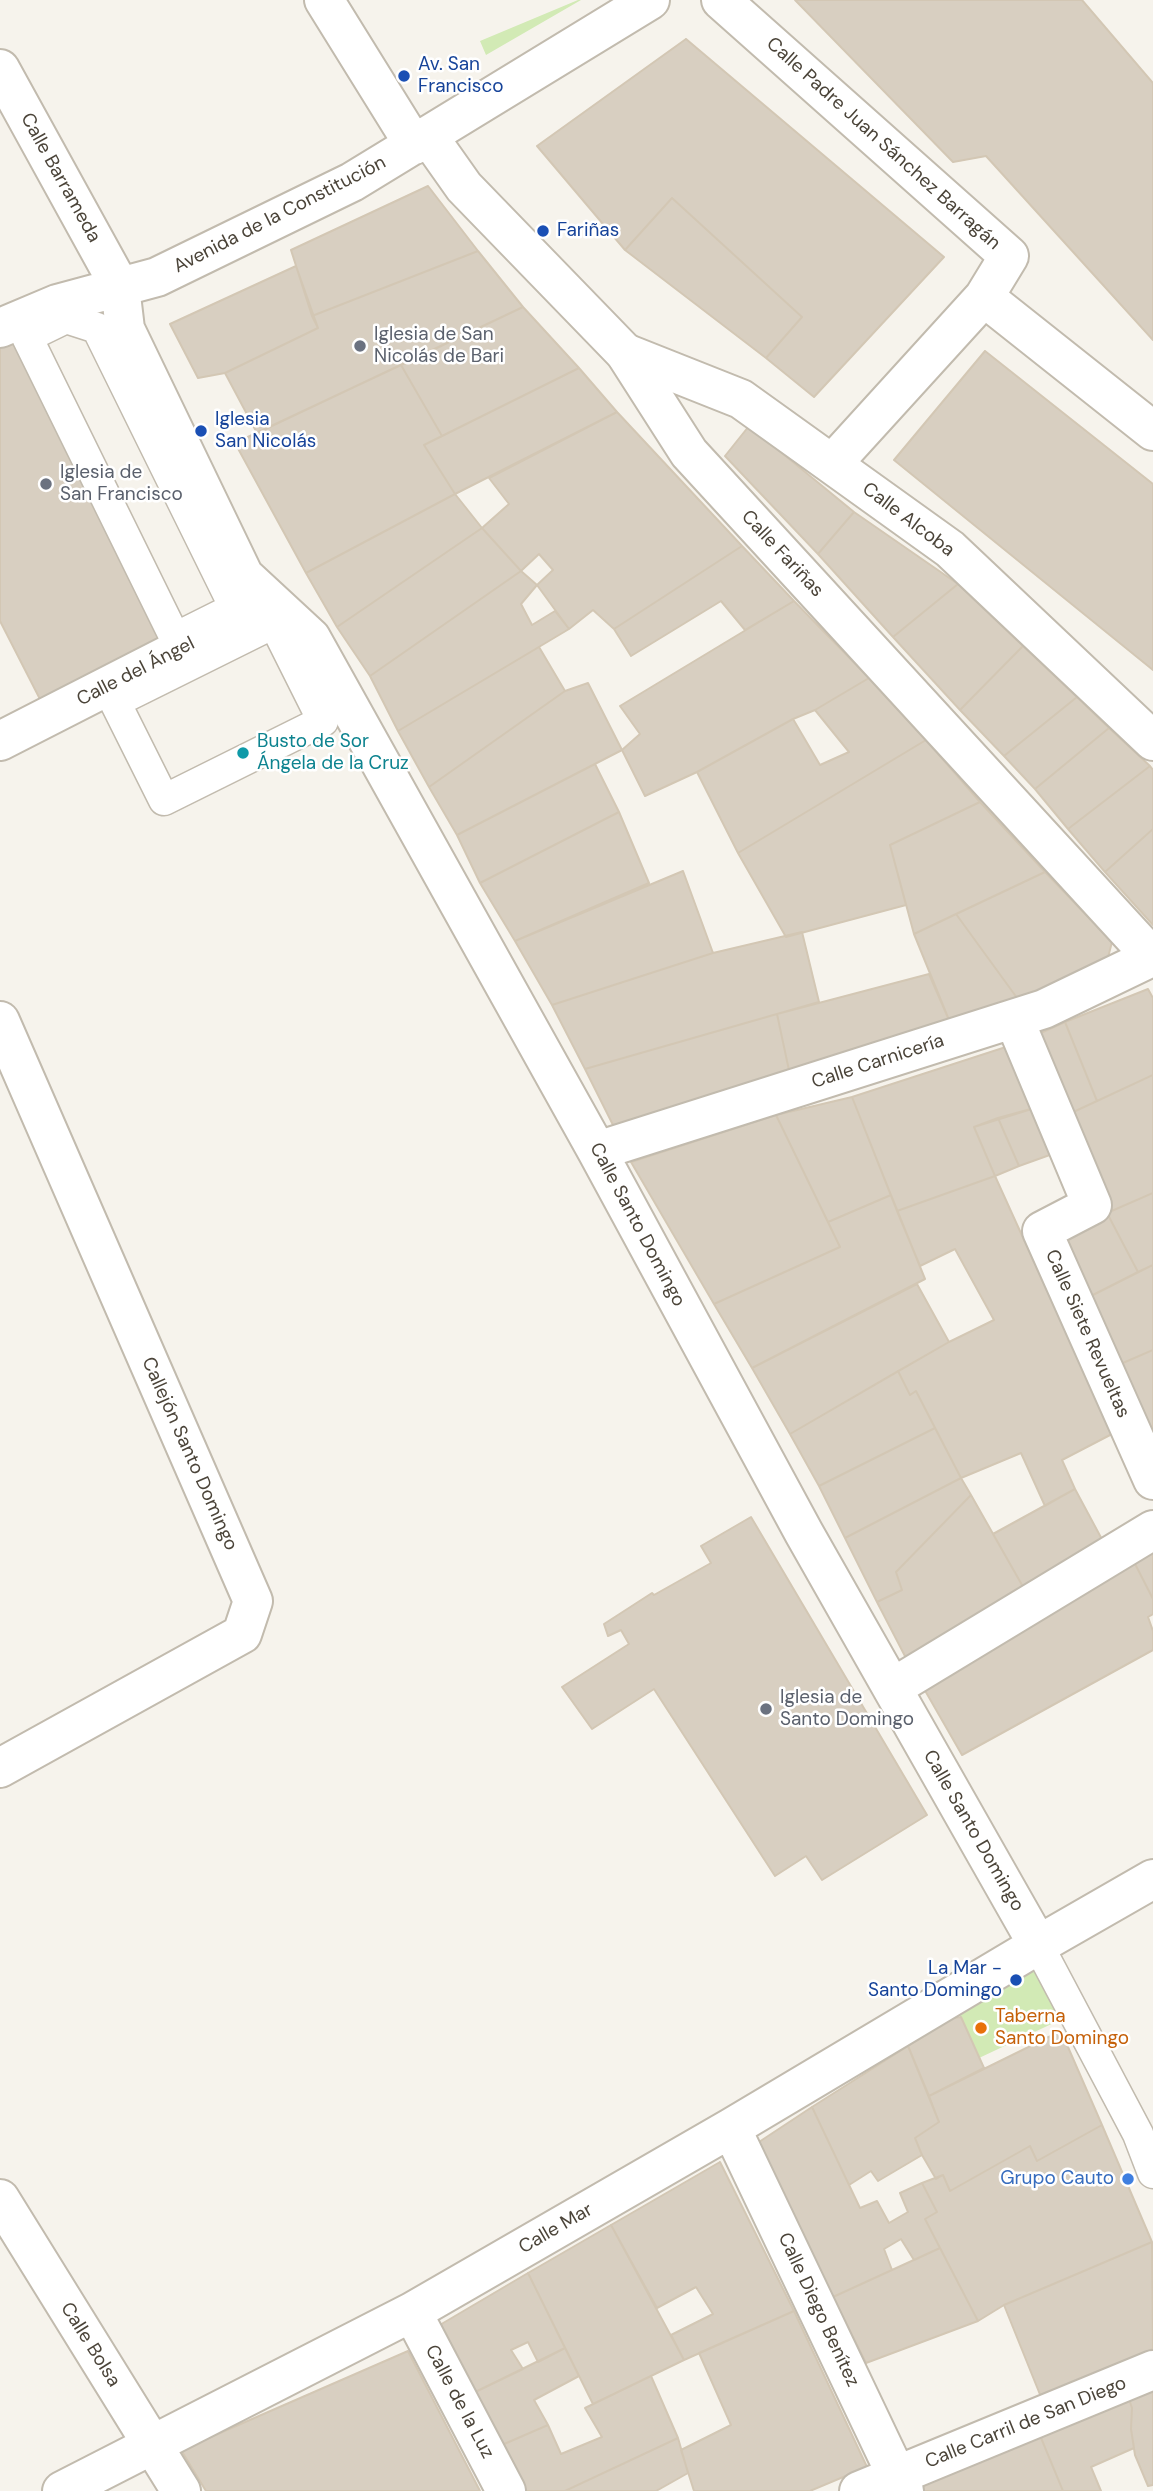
<!DOCTYPE html>
<html>
<head>
<meta charset="utf-8">
<style>
  body { margin:0 }
  canvas { display:block; background:#f6f3ec }
</style>
</head>
<body>
<canvas width="1153" height="2491"></canvas>
<script>
const g = document.querySelector('canvas').getContext('2d');
g.lineJoin = 'round';
function fill(path, color) {
  g.fillStyle = color;
  g.fill(path, 'evenodd');
}
function toPath(rows) {
  const path = new Path2D();
  for (const r of rows) {
    path.moveTo(r[0], r[1]);
    for (let i = 2; i < r.length; i += 2) path.lineTo(r[i], r[i + 1]);
  }
  return path;
}
function strokePath(path, color, width, dash) {
  g.strokeStyle = color;
  g.lineWidth = width;
  g.lineCap = dash ? 'butt' : 'round';
  g.setLineDash(dash || []);
  g.stroke(path);
}
function drawText(font, color, halo, rows, align = 'center') {
  g.font = font + ' "DM Sans",sans-serif';
  g.lineWidth = 5;
  g.setLineDash([]);
  g.textBaseline = 'middle';
  g.strokeStyle = halo;
  g.fillStyle = color;
  for (const [text, x, y, turn = 0] of rows) {
    g.save();
    g.translate(x, y);
    g.rotate((+turn || 0) * Math.PI / 180);
    g.textAlign = isNaN(turn) ? turn : align;
    if (halo) g.strokeText(text, 0, 0);
    g.fillText(text, 0, 0);
    g.restore();
  }
}
fill(toPath([
  [578,0,581,0,486,55,480,41],
  [1022,1969,1035,1972,1060,2020,979,2058,955,2006]
]), '#d2eab5');
const building = toPath([
  [795,0,1082,0,1153,83,1153,340,986,156,953,162,795,0],
  [686,39,944,257,814,397,766,358,802,317,672,198,625,250,537,146,686,39],
  [428,186,478,251,312,316,291,250,428,186],
  [672,198,802,317,766,358,625,250,672,198],
  [478,251,523,307,257,433,225,373,318,328,312,316,478,251],
  [296,266,318,328,225,373,198,378,170,324,296,266],
  [523,307,579,368,442,436,401,365,523,307],
  [17,339,175,642,44,707,0,621,0,348,17,339],
  [985,351,1153,484,1153,670,894,460,985,351],
  [401,365,442,436,424,445,455,494,306,573,235,443,401,365],
  [579,368,617,412,455,494,424,445,579,368],
  [617,412,742,546,614,629,593,610,569,629,537,585,553,570,539,554,521,571,482,528,509,504,489,478,617,412],
  [749,426,854,512,818,554,725,456,749,426],
  [455,494,482,528,337,627,306,573,455,494],
  [854,512,958,584,893,637,818,554,854,512],
  [482,528,521,571,370,676,337,627,482,528],
  [742,546,794,601,745,630,721,601,631,656,614,629,742,546],
  [521,571,537,585,521,604,532,625,555,611,569,629,398,731,370,676,521,571],
  [958,584,1023,646,960,710,893,637,958,584],
  [794,601,869,678,815,710,793,719,697,772,645,796,622,750,640,734,620,706,794,601],
  [1023,646,1077,697,1004,756,960,710,1023,646],
  [539,647,565,691,429,787,398,731,539,647],
  [869,678,926,740,738,853,697,772,793,719,820,765,849,752,815,710,869,678],
  [588,683,622,750,457,835,429,787,565,691,588,683],
  [1077,697,1109,728,1035,789,1004,756,1077,697],
  [1109,728,1150,766,1068,829,1035,789,1109,728],
  [926,740,980,802,890,845,906,905,786,937,738,853,926,740],
  [595,764,619,812,480,883,457,835,595,764],
  [1150,766,1153,770,1153,829,1105,872,1068,829,1150,766],
  [980,802,1045,872,914,934,890,845,980,802],
  [619,812,649,883,515,941,480,883,619,812],
  [1153,829,1153,925,1105,872,1153,829],
  [683,871,713,953,552,1005,515,941,683,871],
  [1045,872,1112,942,1106,965,1020,1002,956,914,1045,872],
  [956,914,1020,1002,949,1020,914,934,956,914],
  [802,932,819,1002,585,1069,552,1005,713,953,802,932],
  [929,974,949,1020,790,1075,777,1014,929,974],
  [1148,989,1153,998,1153,1075,1097,1101,1065,1022,1148,989],
  [777,1014,790,1075,616,1131,585,1069,777,1014],
  [1065,1022,1097,1101,1069,1114,1034,1036,1065,1022],
  [1012,1045,1038,1107,974,1127,995,1176,897,1211,852,1097,1012,1045],
  [1153,1075,1153,1193,1107,1213,1069,1114,1153,1075],
  [852,1097,891,1195,828,1222,776,1115,852,1097],
  [1038,1107,1058,1152,1019,1166,998,1118,1038,1107],
  [776,1115,840,1247,714,1304,631,1162,776,1115],
  [998,1118,1019,1166,995,1176,974,1127,998,1118],
  [995,1176,1112,1434,1062,1460,1075,1489,1045,1506,1021,1453,961,1478,916,1391,910,1395,898,1371,949,1342,994,1320,955,1249,920,1266,897,1211,995,1176],
  [1153,1193,1153,1265,1138,1272,1107,1213,1153,1193],
  [891,1195,925,1279,752,1368,714,1304,840,1247,828,1222,891,1195],
  [1107,1213,1138,1272,1085,1299,1057,1240,1107,1213],
  [1153,1265,1153,1350,1116,1366,1085,1299,1153,1265],
  [917,1284,949,1342,790,1434,752,1368,917,1284],
  [1153,1350,1153,1450,1116,1366,1153,1350],
  [898,1371,910,1395,916,1391,935,1428,819,1486,790,1434,898,1371],
  [935,1428,961,1478,845,1538,819,1486,935,1428],
  [961,1478,971,1495,896,1572,902,1590,877,1602,845,1538,961,1478],
  [1075,1489,1105,1545,1026,1592,993,1534,1075,1489],
  [971,1495,1026,1592,907,1660,877,1602,902,1590,896,1572,971,1495],
  [751,1517,927,1815,822,1880,806,1856,775,1876,654,1689,592,1729,562,1687,629,1644,621,1630,608,1636,604,1624,652,1593,654,1595,711,1563,701,1546,751,1517],
  [1153,1546,1153,1599,1132,1558,1153,1546],
  [1132,1558,1153,1599,1153,1614,1148,1617,1153,1631,1153,1650,962,1755,923,1687,1132,1558],
  [961,2017,984,2068,929,2096,908,2046,953,2018,961,2017],
  [1061,2031,1102,2125,1037,2161,1030,2146,950,2191,943,2175,936,2179,922,2155,915,2138,939,2122,929,2096,1061,2031],
  [908,2046,939,2122,915,2138,922,2155,878,2181,871,2171,849,2185,812,2107,908,2046],
  [812,2107,860,2208,877,2201,889,2223,908,2212,900,2193,922,2183,937,2212,925,2219,940,2248,914,2260,901,2239,884,2249,892,2270,833,2297,759,2142,812,2107],
  [1102,2125,1152,2242,1004,2305,978,2321,925,2219,937,2212,922,2183,943,2175,950,2191,1030,2146,1037,2161,1102,2125],
  [720,2162,794,2311,684,2360,671,2335,713,2314,696,2287,657,2308,611,2225,720,2162],
  [611,2225,684,2360,593,2404,528,2273,611,2225],
  [1152,2242,1153,2349,1041,2397,1004,2305,1152,2242],
  [940,2248,978,2321,866,2363,833,2297,940,2248],
  [528,2273,565,2348,538,2362,528,2342,511,2350,523,2369,467,2396,433,2329,528,2273],
  [794,2311,867,2467,810,2491,694,2491,681,2450,731,2425,699,2353,794,2311],
  [565,2348,579,2376,534,2400,548,2425,495,2448,467,2396,565,2348],
  [408,2351,480,2491,206,2491,181,2450,408,2351],
  [651,2376,678,2438,565,2491,518,2491,495,2448,548,2425,561,2454,602,2437,585,2408,651,2376],
  [1153,2386,1153,2485,1148,2486,1135,2455,1131,2429,1132,2408,1128,2396,1153,2386],
  [1128,2396,1132,2408,1131,2429,1134,2448,1091,2467,1101,2491,1063,2491,1039,2433,1128,2396],
  [1039,2433,1063,2491,924,2491,921,2483,1039,2433],
  [678,2438,688,2473,656,2491,565,2491,678,2438]
]);
fill(building, '#d8cfc1');
strokePath(building, '#d3c7b4', 2);
const pedestrian = toPath([
  [66,318,97,328,235,608,175,638,27,337,66,318],
  [274,623,323,721,164,800,115,702,274,623],
  [1038,1945,1138,2134,1153,2173]
]);
const minor = toPath([
  [721,0,1009,256,984,297,832,464],
  [120,287,125,329,244,576,311,638,597,1151,804,1533,1038,1945],
  [984,297,1153,431],
  [625,353,741,399,950,549,1153,741],
  [0,741,272,602],
  [1014,1019,1092,1205,1042,1231,1153,1480],
  [0,1021,253,1601,242,1634,0,1768],
  [597,1151,1044,1009,1152,957],
  [892,1688,1153,1530],
  [731,2128,904,2491],
  [0,2199,181,2491],
  [412,2312,506,2491],
  [62,2491,412,2312,731,2128,1038,1945,1153,1879]
]);
const tertiary = toPath([
  [324,0,414,145],
  [0,69,120,287],
  [428,136,464,187,625,353,689,453,1153,958],
  [0,328,57,304,157,277,352,182,650,0],
  [859,2491,1153,2370]
]);
strokePath(pedestrian, '#c2bbae', 33);
strokePath(minor, '#c2bbae', 42);
strokePath(tertiary, '#c2bbae', 42);
strokePath(pedestrian, '#fff', 30);
strokePath(minor, '#fff', 38);
strokePath(tertiary, '#fff', 38);
for (const [x, y, r, color] of [
  [404,76,7,"#1a4fb4"],
  [543,231,7,"#1a4fb4"],
  [360,346,7,"#6b7280"],
  [201,431,7,"#1a4fb4"],
  [46,484,7,"#6b7280"],
  [243,753,7,"#0f9aa8"],
  [766,1709,7,"#6b7280"],
  [1016,1980,7,"#1a4fb4"],
  [981,2028,7,"#e8710a"],
  [1128,2179,7,"#3f7fe0"]
]) {
  const dot = new Path2D();
  dot.arc(x, y, r, 0, 2 * Math.PI);
  g.fillStyle = color;
  g.fill(dot);
  strokePath(dot, '#fff', 2.5);
}
drawText('19px', '#164399', '#fff', [
  ["Av. San",418,65],
  ["Francisco",418,87],
  ["Fariñas",557,231],
  ["Iglesia",215,420],
  ["San Nicolás",215,442],
  ["La Mar -",1002,1969,"right"],
  ["Santo Domingo",1002,1991,"right"]
], 'left');
drawText('19px', '#4b4439', '#fff', [
  ["Calle Padre Juan Sánchez Barragán",883,144,42],
  ["Calle Barrameda",60,178,61],
  ["Avenida de la Constitución",280,215,-27],
  ["Calle Alcoba",908,520,37],
  ["Calle Fariñas",782,554,47],
  ["Calle del Ángel",136,672,-27],
  ["Calle Carnicería",878,1062,-18],
  ["Calle Santo Domingo",637,1225,62],
  ["Calle Siete Revueltas",1087,1334,66],
  ["Callejón Santo Domingo",189,1454,66],
  ["Calle Santo Domingo",973,1831,60],
  ["Calle Mar",556,2229,-30],
  ["Calle Diego Benítez",818,2310,65],
  ["Calle Bolsa",90,2345,58],
  ["Calle de la Luz",459,2402,62],
  ["Calle Carril de San Diego",1026,2423,-22]
]);
drawText('19px', '#5b616d', '#fff', [
  ["Iglesia de San",374,335],
  ["Nicolás de Bari",374,357],
  ["Iglesia de",60,473],
  ["San Francisco",60,495],
  ["Iglesia de",780,1698],
  ["Santo Domingo",780,1720]
], 'left');
drawText('19px', '#0d838f', '#fff', [
  ["Busto de Sor",257,742],
  ["Ángela de la Cruz",257,764]
], 'left');
drawText('19px', '#c56008', '#fff', [
  ["Taberna",995,2017],
  ["Santo Domingo",995,2039]
], 'left');
drawText('19px', '#366cbe', '#fff', [
  ["Grupo Cauto",1114,2179]
], 'right');
</script>
</body>
</html>
